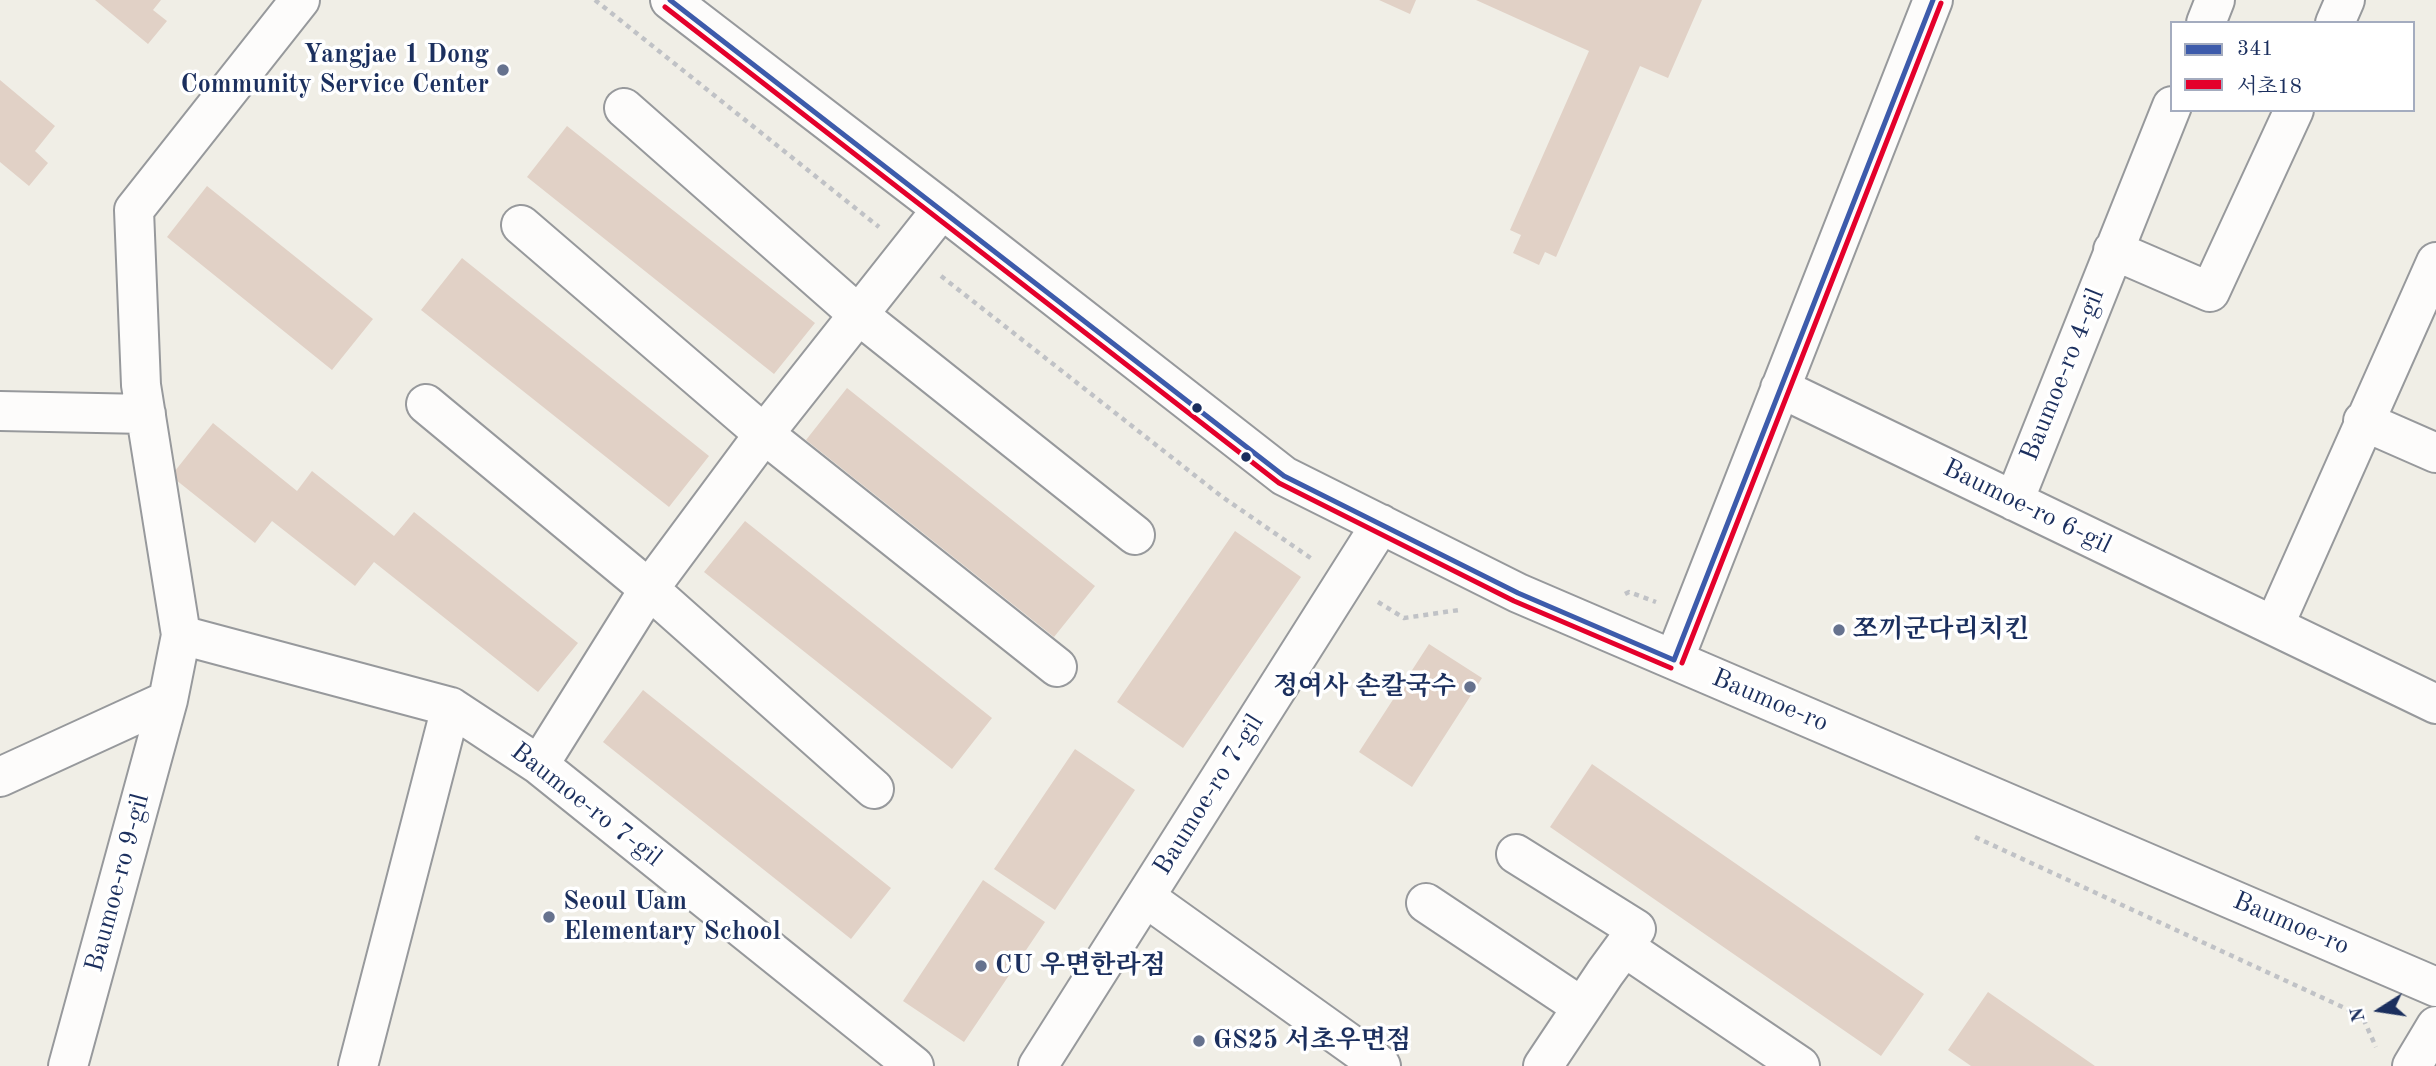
<!DOCTYPE html>
<html>
<head>
<meta charset="utf-8">
<style>
  body { margin:0 }
  #map { position:relative; width:2436px; height:1066px; overflow:hidden; background:#f0eee6; font-family:"Old Standard TT","Noto Serif KR",serif }
  canvas { display:block }
  .legend { position:absolute; left:2170px; top:21px; width:245px; height:91px; box-sizing:border-box; background:#fff; border:2px solid #a4acbf; margin:0; padding:9px 12px; list-style:none; font-size:21px; color:#1b2f5e }
  .legend li { display:flex; align-items:center; gap:14px; height:35px }
  .legend b { width:35px; border:2px solid #a4acbf }
  .north { position:absolute; left:2345px; top:975px; width:70px; height:70px; -webkit-text-stroke:5px #fff; paint-order:stroke; rotate:258deg; font-size:19px; font-weight:700; line-height:28px; text-align:center; color:#1b2f5e }
  .north::after { content:''; display:block; margin:auto; width:24px; height:32px; background:#1b2f5e; clip-path:polygon(50% 0,100% 100%,50% 72%,0 100%) }
</style>
</head>
<body>
<div id="map">
<canvas width="2436" height="1066"></canvas>
<ul class="legend">
<li><b style="height:9px;background:#3d5bab"></b>341</li>
<li><b style="height:9px;background:#e4002b"></b>서초18</li>
</ul>
<div class="north">N</div>
</div>
<script>
const g = document.querySelector('canvas').getContext('2d');
g.lineJoin = 'round';
function fill(path, color) {
  g.fillStyle = color;
  g.fill(path, 'evenodd');
}
function toPath(rows) {
  const path = new Path2D();
  for (const r of rows) {
    path.moveTo(r[0], r[1]);
    for (let i = 2; i < r.length; i += 2) path.lineTo(r[i], r[i + 1]);
  }
  return path;
}
function strokePath(path, color, width, dash) {
  g.strokeStyle = color;
  g.lineWidth = width;
  g.lineCap = dash ? 'butt' : 'round';
  g.setLineDash(dash || []);
  g.stroke(path);
}
function drawText(font, color, halo, rows, align = 'center') {
  g.font = font + ' "Old Standard TT","Noto Serif KR",serif';
  g.lineWidth = 7;
  g.setLineDash([]);
  g.textBaseline = 'middle';
  g.strokeStyle = halo;
  g.fillStyle = color;
  for (const [text, x, y, turn = 0] of rows) {
    g.save();
    g.translate(x, y);
    g.rotate((+turn || 0) * Math.PI / 180);
    g.textAlign = isNaN(turn) ? turn : align;
    if (halo) g.strokeText(text, 0, 0);
    g.fillText(text, 0, 0);
    g.restore();
  }
}
fill(toPath([
  [95,0,161,0,153,10,167,21,148,44],
  [1379,0,1416,0,1410,14],
  [1476,0,1702,0,1668,78,1640,66,1556,257,1545,252,1539,265,1513,253,1521,235,1510,230,1589,51],
  [0,80,55,126,35,151,48,163,29,186,0,162],
  [567,126,815,323,774,374,527,177],
  [207,186,373,319,332,370,167,237],
  [462,258,709,456,669,507,421,310],
  [847,388,1095,586,1054,637,806,440],
  [213,423,297,491,312,471,394,536,414,512,578,643,538,692,374,562,355,586,272,521,255,543,171,476],
  [745,521,992,718,952,769,704,572],
  [1235,531,1301,577,1183,748,1117,702],
  [1429,644,1482,678,1412,787,1359,752],
  [643,690,891,888,851,939,603,742],
  [1075,749,1135,790,1055,910,994,869],
  [1592,764,1924,994,1881,1056,1550,827],
  [983,880,1045,922,964,1042,903,1001],
  [1988,992,2095,1066,1971,1066,1948,1050]
]), '#e1d1c6');
const minor = toPath([
  [670,0,942,209,1284,476,1518,593,2436,987],
  [2206,23,2215,0],
  [2335,23,2345,0],
  [624,108,860,316,1135,535],
  [521,225,764,434,1057,667],
  [2113,250,2210,292,2294,110],
  [1780,388,2436,704],
  [426,404,649,589,874,789],
  [0,411,146,414],
  [2363,421,2436,453],
  [2014,501,2172,106],
  [2274,626,2436,262],
  [181,635,451,707,539,765,914,1066],
  [1674,660,1933,0],
  [539,765,649,589,764,434,942,209],
  [0,777,168,700],
  [1516,854,1636,929,1624,947],
  [1145,897,1381,1066],
  [1426,903,1582,1007],
  [68,1066,168,700,181,635,141,385,134,210,300,0],
  [358,1066,451,707],
  [1038,1066,1381,524],
  [1543,1066,1605,973,1624,947,1800,1066],
  [2412,1066,2436,1026]
]);
strokePath(minor, '#97999c', 42);
strokePath(toPath([
  [595,0,879,227],
  [941,276,1221,496,1312,559],
  [1625,594,1629,592,1656,602],
  [1378,602,1404,618,1459,610],
  [1975,837,2362,1016,2376,1047]
]), '#c0c2c6', 4.5, [5, 5]);
strokePath(minor, '#fdfcfb', 38);
strokePath(toPath([
  [670,0,1284,476,1518,593,1674,660],
  [1674,660,1933,0]
]), '#3d5bab', 5);
strokePath(toPath([
  [665,7,1279,483,1514,601,1671,668],
  [1682,663,1941,3]
]), '#e4002b', 5);
for (const [x, y, r, color] of [
  [503,70,7,"#66728e"],
  [1197,408,6,"#1b2f5e"],
  [1246,457,6,"#1b2f5e"],
  [1839,630,7,"#66728e"],
  [1470,687,7,"#66728e"],
  [549,917,7,"#66728e"],
  [981,966,7,"#66728e"],
  [1199,1041,7,"#66728e"]
]) {
  const dot = new Path2D();
  dot.arc(x, y, r, 0, 2 * Math.PI);
  g.fillStyle = color;
  g.fill(dot);
  strokePath(dot, '#fff', 2.5);
}
drawText('bold 26px', '#1b2f5e', '#fff', [
  ["Yangjae 1 Dong",489,55,"right"],
  ["Community Service Center",489,85,"right"],
  ["쪼끼군다리치킨",1853,630],
  ["정여사 손칼국수",1456,687,"right"],
  ["Seoul Uam",563,902],
  ["Elementary School",563,932],
  ["CU 우면한라점",995,966],
  ["GS25 서초우면점",1213,1041]
], 'left');
drawText('26px', '#1b2f5e', '#fff', [
  ["Baumoe-ro 4-gil",2063,375,-68],
  ["Baumoe-ro 6-gil",2027,507,26],
  ["Baumoe-ro",1770,701,23],
  ["Baumoe-ro 7-gil",1209,795,-58],
  ["Baumoe-ro 7-gil",586,805,38],
  ["Baumoe-ro 9-gil",118,883,-75],
  ["Baumoe-ro",2291,924,23]
]);
</script>
</body>
</html>
